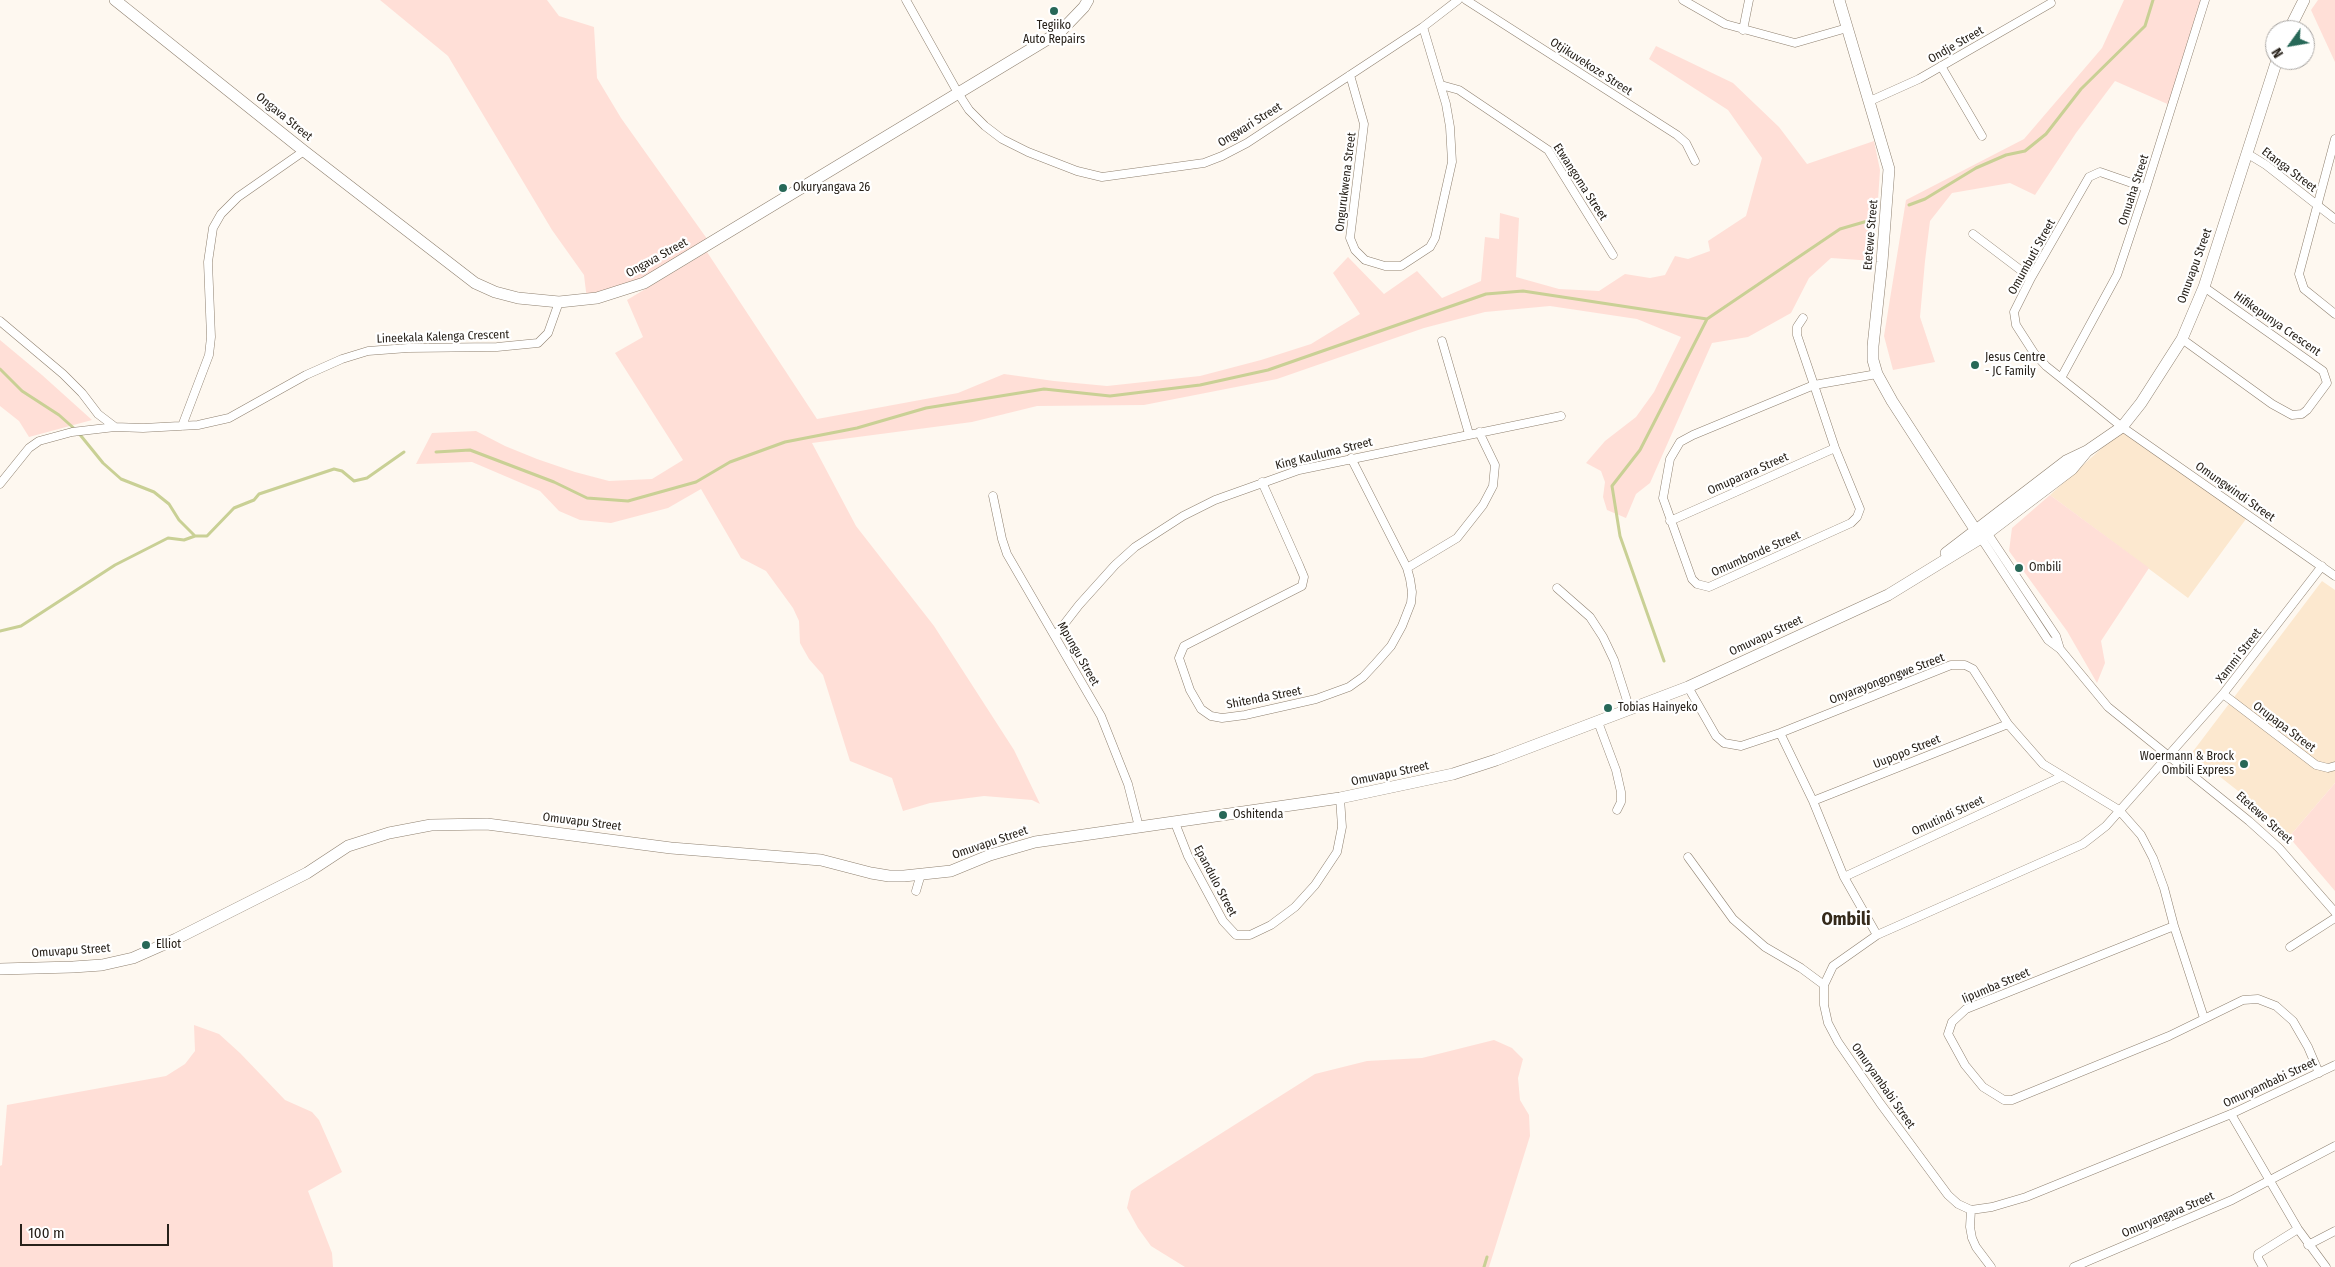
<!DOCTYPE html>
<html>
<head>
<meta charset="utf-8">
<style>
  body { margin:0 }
  #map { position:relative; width:2335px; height:1267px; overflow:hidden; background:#fef8f0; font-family:"Fira Sans Condensed",sans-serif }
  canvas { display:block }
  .north { position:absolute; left:2265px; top:20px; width:50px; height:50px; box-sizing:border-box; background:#fff; border:1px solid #a9a6a3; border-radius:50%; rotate:238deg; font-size:14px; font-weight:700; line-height:20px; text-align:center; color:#27211a }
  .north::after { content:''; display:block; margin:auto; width:18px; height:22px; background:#276858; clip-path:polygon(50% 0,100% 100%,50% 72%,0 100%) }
  .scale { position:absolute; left:20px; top:1224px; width:149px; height:22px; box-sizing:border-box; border:2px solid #27211a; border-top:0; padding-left:6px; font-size:15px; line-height:18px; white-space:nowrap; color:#27211a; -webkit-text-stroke:4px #fff; paint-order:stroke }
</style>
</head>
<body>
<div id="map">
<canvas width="2335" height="1267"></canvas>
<div class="north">N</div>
<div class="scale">100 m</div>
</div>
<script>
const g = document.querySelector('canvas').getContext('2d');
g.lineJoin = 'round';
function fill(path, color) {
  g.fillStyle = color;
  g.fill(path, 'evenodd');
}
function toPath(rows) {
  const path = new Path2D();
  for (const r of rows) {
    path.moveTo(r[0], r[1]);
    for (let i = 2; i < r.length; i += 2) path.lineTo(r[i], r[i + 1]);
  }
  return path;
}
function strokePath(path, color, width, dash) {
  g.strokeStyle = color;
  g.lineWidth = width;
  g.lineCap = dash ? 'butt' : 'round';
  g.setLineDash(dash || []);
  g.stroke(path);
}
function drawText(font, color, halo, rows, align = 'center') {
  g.font = font + ' "Fira Sans Condensed",sans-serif';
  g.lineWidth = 4.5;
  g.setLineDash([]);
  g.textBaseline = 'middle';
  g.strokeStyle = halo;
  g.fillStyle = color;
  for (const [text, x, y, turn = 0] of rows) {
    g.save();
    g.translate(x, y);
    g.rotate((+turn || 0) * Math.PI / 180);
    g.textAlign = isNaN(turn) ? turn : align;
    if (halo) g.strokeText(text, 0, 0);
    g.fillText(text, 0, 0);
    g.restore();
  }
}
fill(toPath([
  [2124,428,2246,519,2188,598,2050,495],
  [2322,581,2335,590,2335,783,2289,837,2261,809,2191,754]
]), '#fce8cf');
fill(toPath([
  [380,0,547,0,559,16,594,27,597,78,621,118,710,243,644,283,587,300,584,275,552,230,448,56],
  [2124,0,2205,0,2172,106,2115,81,2076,133,2035,195,2010,183,1952,193,1930,221,1925,261,1920,317,1935,362,1893,370,1884,336,1906,200,2024,139,2102,48],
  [2318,0,2335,0,2335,62,2311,10],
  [1656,46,1733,83,1779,127,1807,164,1874,141,1880,170,1874,261,1831,258,1809,278,1791,313,1748,337,1712,343,1650,483,1636,494,1626,518,1607,510,1603,497,1605,482,1601,471,1586,463,1605,441,1636,417,1654,392,1681,337,1637,319,1550,306,1485,312,1424,328,1277,379,1144,405,1037,406,972,422,812,443,856,526,934,626,1014,750,1040,804,1032,800,984,796,930,803,903,811,892,778,850,761,823,675,809,659,800,643,799,621,793,608,766,571,741,558,701,489,668,508,611,523,580,520,559,511,540,491,472,462,416,464,432,433,476,431,505,446,537,459,575,472,609,481,652,479,683,460,615,353,643,337,627,300,707,252,817,419,958,393,1004,374,1054,381,1107,386,1200,376,1261,360,1311,344,1360,314,1333,273,1348,257,1384,294,1417,271,1442,298,1481,281,1485,237,1499,239,1500,213,1519,218,1516,277,1559,289,1599,291,1625,274,1650,278,1665,275,1675,256,1688,259,1710,251,1708,241,1746,216,1762,158,1728,110,1649,59],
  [0,340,42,375,92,420,29,437,19,421,0,406],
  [2050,495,2149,568,2101,641,2105,663,2097,683,2067,631,2009,551,2012,528],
  [2335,783,2335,891,2289,837],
  [194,1025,219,1034,240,1053,285,1100,312,1112,319,1120,342,1172,308,1191,332,1253,333,1267,0,1267,0,1166,2,1165,7,1105,166,1076,185,1064,195,1051],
  [1494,1040,1512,1048,1523,1059,1518,1078,1520,1100,1529,1115,1530,1136,1489,1267,1185,1267,1151,1246,1138,1228,1127,1208,1131,1191,1138,1186,1315,1074,1367,1061,1422,1058]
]), '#ffdfd7');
strokePath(toPath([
  [1909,205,1925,199,1976,168,2006,155,2025,151,2046,134,2081,89,2145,26,2153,0],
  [0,369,22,391,59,415,77,431,103,463,121,479,154,492,169,504,179,520,195,536],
  [436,452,470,450,554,482,587,498,628,501,696,482,730,462,785,442,857,428,926,408,1044,389,1110,396,1200,385,1268,370,1486,294,1523,291,1707,319],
  [0,631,21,626,115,565,168,538,184,540,195,536,207,536,234,508,254,500,259,494,334,469,342,471,354,481,367,478,404,452],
  [1664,661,1620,536,1612,486,1640,450,1707,319,1840,229,1871,220],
  [1484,1267,1487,1257]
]), '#c9d095', 3);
const street = toPath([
  [906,0,958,93,969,110,985,126,1002,139,1028,152,1077,171,1102,177,1204,163,1222,156,1247,143,1423,27,1458,0],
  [1466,0,1677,135,1686,143,1695,161],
  [1683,0,1725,24,1795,43,1847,28],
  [1743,30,1749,0],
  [1941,66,1982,136],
  [1350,75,1364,124,1350,238,1355,250,1365,260,1385,266,1401,266,1430,247,1435,238,1452,162,1450,127,1446,104,1423,27],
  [1441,85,1459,90,1548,150,1613,255],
  [1870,101,1919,79,2051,3],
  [2335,139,2299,274,2304,289,2335,314],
  [2248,154,2266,165,2335,219],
  [2146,188,2100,172,2089,177,2031,278,2014,312,2016,325,2034,353,2046,366,2122,427,2335,576],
  [1973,234,2031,278],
  [1803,318,1797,327,1797,335,1814,385,1835,448,1860,509,1857,517,1851,523,1709,587,1697,584,1692,579,1663,498,1670,459,1680,442,1693,435,1814,385,1877,374],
  [0,321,63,374,82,393,98,414,115,427,143,428,198,425,229,418,306,375,342,359,368,351,408,348,497,347,538,343,548,333,559,302],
  [2182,339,2272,404,2292,415,2302,414,2307,410,2327,383,2323,371,2204,287],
  [1442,341,1469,434],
  [2061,378,2117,275,2146,188,2205,0],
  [182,426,209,355,211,337,208,262,213,228,221,214,238,197,304,151],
  [1262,482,1299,565,1304,577,1302,586,1184,646,1179,658,1190,690,1201,709,1211,716,1222,718,1245,715,1316,699,1349,687,1363,677,1376,663,1391,646,1402,626,1411,603,1412,592,1410,579,1407,568,1351,458],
  [0,484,29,448,39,441,72,432,115,427],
  [993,496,1002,539,1007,554,1101,716,1128,784,1139,827],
  [1670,521,1835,448],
  [1988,534,2056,636,2060,649],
  [1981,538,2048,640,2060,649,2108,707,2249,821,2279,848,2335,912],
  [2322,566,2223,694,2106,826,2083,844,1877,935,1833,966,1824,985,1824,1005,1828,1023,1838,1042,1880,1103,1948,1195,1958,1204,1971,1210,1992,1207,2026,1197,2231,1114,2335,1065],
  [1407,568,1457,538,1483,505,1493,486,1495,465,1479,432],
  [1557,588,1590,617,1603,637,1614,660,1630,710],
  [1055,636,1079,605,1115,565,1135,547,1183,516,1215,500,1299,470,1561,416],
  [1688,687,1716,736,1724,743,1741,746,1780,733,1951,665,1965,665,1973,669,2008,724,2043,764,2119,810,2141,835,2153,858,2164,888,2174,926],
  [2223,694,2316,765,2328,768,2335,766],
  [1598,722,1616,770,1621,792,1621,802,1617,810],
  [1780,733,1813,801,1844,877,1877,935],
  [1813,801,2008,724],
  [1175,823,1188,856,1223,921,1236,935,1250,935,1271,925,1295,907,1315,885,1337,852,1342,827,1340,798],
  [1688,857,1733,919,1765,947,1801,968,1824,985],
  [1844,877,2061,777],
  [916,891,921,874],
  [2290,947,2335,918],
  [2204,1018,2174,926,1966,1009,1952,1022,1948,1034,1965,1065,1983,1087,2004,1100,2012,1100,2169,1036,2243,1000,2258,999,2276,1006,2293,1021,2308,1047,2319,1073],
  [2231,1114,2298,1229,2326,1267],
  [1971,1210,1970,1227,1972,1238,1976,1247,1991,1267],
  [2308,1245,2335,1231],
  [2074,1267,2232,1200,2335,1146],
  [2263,1267,2258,1258,2258,1254,2298,1229]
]);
const secondary = toPath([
  [115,0,304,151,475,283,495,292,518,298,559,302,597,298,644,283,1061,31,1084,7,1088,0],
  [1839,0,1889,169,1882,262,1873,346,1873,360,1877,374,1892,401,1980,537],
  [2289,30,2304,0],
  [1946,553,2066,461,2087,451,2122,427,2141,403,2182,339,2204,287,2277,60],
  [0,969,73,967,102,965,133,958,176,939,307,873,348,846,389,833,431,825,487,824,671,848,821,860,871,873,889,876,904,876,951,871,990,855,1035,842,1340,798,1453,774,1496,760,1688,687,1888,595,1981,538,2072,469,2087,451]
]);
strokePath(street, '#8f8170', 9);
strokePath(secondary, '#8f8170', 12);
strokePath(street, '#fff', 8);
strokePath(secondary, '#fff', 11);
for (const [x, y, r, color] of [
  [1054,11,5,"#276858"],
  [783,188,5,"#276858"],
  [1975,365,5,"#276858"],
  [2019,568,5,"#276858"],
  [1608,708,5,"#276858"],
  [2244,764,5,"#276858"],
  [1223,815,5,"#276858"],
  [146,945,5,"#276858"]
]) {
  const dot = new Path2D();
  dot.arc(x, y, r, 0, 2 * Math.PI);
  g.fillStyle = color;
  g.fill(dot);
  strokePath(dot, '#fff', 2);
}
drawText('12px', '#27211a', '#fff', [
  ["Tegiiko",1054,26,"center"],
  ["Auto Repairs",1054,40,"center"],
  ["Okuryangava 26",793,188],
  ["Jesus Centre",1985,358],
  ["- JC Family",1985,372],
  ["Ombili",2029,568],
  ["Tobias Hainyeko",1618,708],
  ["Woermann & Brock",2234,757,"right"],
  ["Ombili Express",2234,771,"right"],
  ["Oshitenda",1233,815],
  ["Elliot",156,945]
], 'left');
drawText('12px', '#27211a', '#fff', [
  ["Ondje Street",1956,45,-30],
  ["Otjikuvekoze Street",1591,67,33],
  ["Ongava Street",284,117,39],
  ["Ongwari Street",1250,125,-32],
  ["Etanga Street",2289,170,37],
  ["Ongurukwena Street",1346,182,-83],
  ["Etwangoma Street",1580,182,57],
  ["Omuaha Street",2134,190,-72],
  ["Etetewe Street",1871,235,-85],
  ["Omumbuti Street",2032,257,-61],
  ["Ongava Street",657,258,-29],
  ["Omuvapu Street",2195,266,-70],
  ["Hifikepunya Crescent",2277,324,35],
  ["Lineekala Kalenga Crescent",443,337,-2],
  ["King Kauluma Street",1324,454,-14],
  ["Omuparara Street",1748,474,-24],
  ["Omungwindi Street",2235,492,35],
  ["Omumbonde Street",1756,554,-24],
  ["Omuvapu Street",1766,636,-25],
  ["Mpungu Street",1078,654,60],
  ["Xammi Street",2239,656,-52],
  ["Onyarayongongwe Street",1887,679,-21],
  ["Shitenda Street",1264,698,-11],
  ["Orupapa Street",2284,727,37],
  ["Uupopo Street",1907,752,-22],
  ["Omuvapu Street",1390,774,-12],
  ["Omutindi Street",1948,816,-25],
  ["Etetewe Street",2264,818,42],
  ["Omuvapu Street",582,822,7],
  ["Omuvapu Street",990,843,-19],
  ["Epandulo Street",1215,881,62],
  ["Omuvapu Street",71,951,-4],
  ["Iipumba Street",1996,986,-23],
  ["Omuryambabi Street",2270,1083,-25],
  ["Omuryambabi Street",1883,1086,55],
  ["Omuryangava Street",2168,1215,-23]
]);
drawText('bold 18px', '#352a1b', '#fff', [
  ["Ombili",1846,920]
]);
</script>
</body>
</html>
